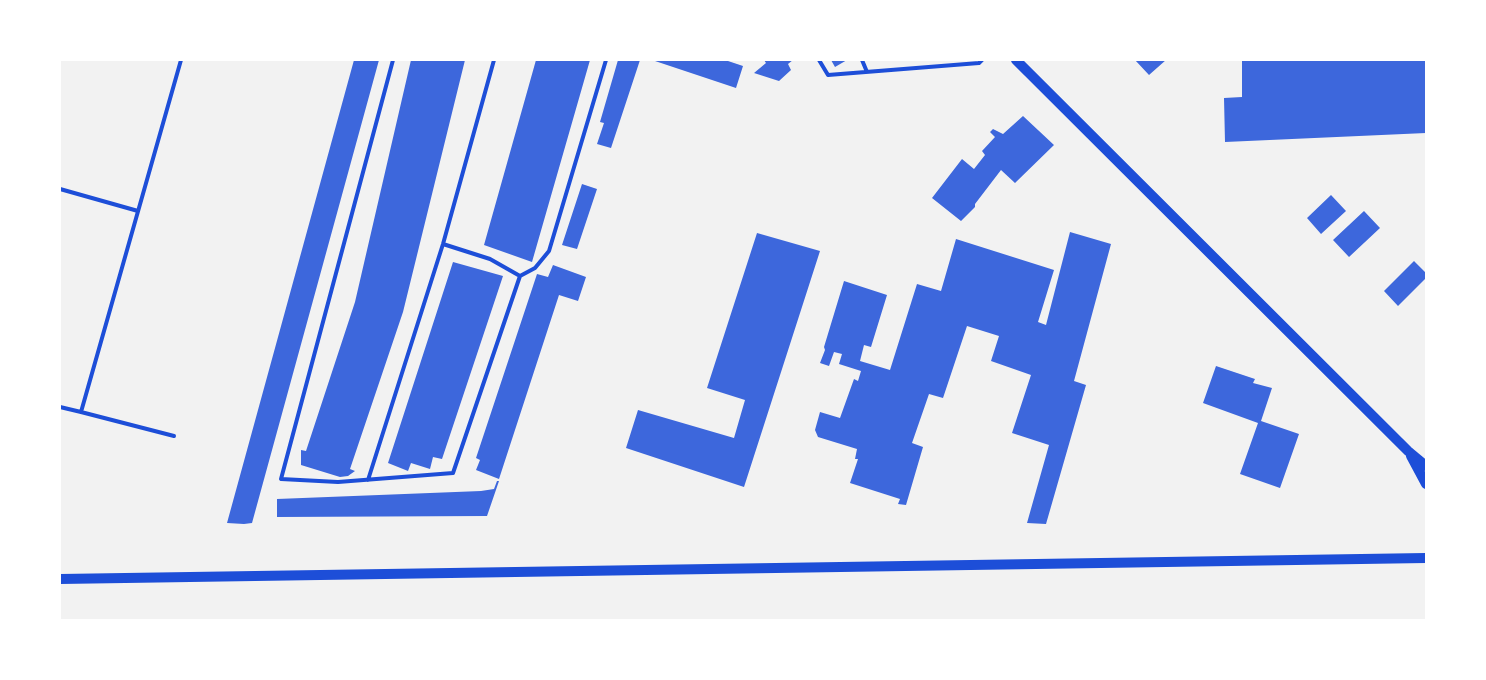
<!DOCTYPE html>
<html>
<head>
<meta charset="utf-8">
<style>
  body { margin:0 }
  #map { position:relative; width:1486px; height:680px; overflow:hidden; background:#f2f2f2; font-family:"DejaVu Sans",sans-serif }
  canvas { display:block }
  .frame { position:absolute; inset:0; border:61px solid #fff; pointer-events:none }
</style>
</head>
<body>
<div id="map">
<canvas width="1486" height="680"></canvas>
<div class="frame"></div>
</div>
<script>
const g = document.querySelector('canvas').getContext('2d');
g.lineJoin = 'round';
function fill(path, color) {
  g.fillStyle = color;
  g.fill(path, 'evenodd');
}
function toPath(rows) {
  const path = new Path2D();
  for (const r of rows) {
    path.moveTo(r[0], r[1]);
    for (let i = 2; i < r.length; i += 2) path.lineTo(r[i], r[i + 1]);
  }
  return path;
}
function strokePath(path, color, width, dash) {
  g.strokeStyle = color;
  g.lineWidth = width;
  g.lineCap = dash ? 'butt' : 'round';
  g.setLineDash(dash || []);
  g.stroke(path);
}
fill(toPath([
  [354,60,379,60,252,523,244,524,227,523],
  [411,60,465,60,403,312,350,469,355,471,348,476,340,477,301,465,301,450,306,451,355,302],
  [536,60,590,60,532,262,484,245],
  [618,60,640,60,611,148,597,144,604,123,600,122],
  [652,60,725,60,743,66,736,88],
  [764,60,793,60,788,64,791,70,779,81,754,73,766,63],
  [831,60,847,60,835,67],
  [1135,60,1166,60,1149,75],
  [1242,60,1426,60,1426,133,1225,142,1224,98,1242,97],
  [1023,116,1054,145,1015,183,1001,170,975,204,975,207,961,221,932,198,962,159,974,169,985,155,982,151,995,137,990,132,993,129,1003,134],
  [582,184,597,189,577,249,562,245],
  [1331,195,1346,211,1321,234,1307,218],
  [1364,211,1380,228,1349,257,1333,240],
  [1070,232,1111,244,1074,381,1086,385,1046,524,1027,523,1049,445,1012,433,1031,375,991,361,999,336,967,326,943,398,929,394,912,443,923,447,906,505,898,504,900,499,850,483,858,459,855,459,857,449,818,437,815,430,820,412,840,418,854,379,858,381,861,371,839,364,842,354,834,352,829,366,820,363,825,350,824,347,844,281,887,295,871,347,864,345,860,361,890,370,917,284,941,291,956,239,1054,270,1038,322,1046,325],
  [757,233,820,251,744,487,626,448,638,410,734,438,745,400,707,388],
  [1414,261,1426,273,1426,278,1398,306,1384,291],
  [453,262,503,276,442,459,433,457,430,469,411,463,408,471,388,463],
  [553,265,586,277,578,301,559,295,499,479,476,470,480,460,476,458,537,274,548,277],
  [1216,366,1255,379,1253,383,1272,388,1261,421,1299,434,1280,488,1240,474,1258,423,1203,403],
  [497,481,499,481,487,516,277,517,277,499,481,491,494,489]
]), '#3d67dc');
strokePath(toPath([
  [393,60,281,479,338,482,453,473,520,276,535,268,549,251,606,60],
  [819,60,828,75,979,63,982,60],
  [862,60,867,72],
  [60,189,138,211],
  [443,244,490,259,520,276],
  [60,407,81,412],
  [174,436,81,412,181,60],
  [368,480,443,244,494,60]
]), '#1d4ed8', 4);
strokePath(toPath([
  [1016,60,1408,451,1426,466],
  [1411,456,1426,484],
  [60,579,1426,558]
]), '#1d4ed8', 10);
</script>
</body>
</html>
